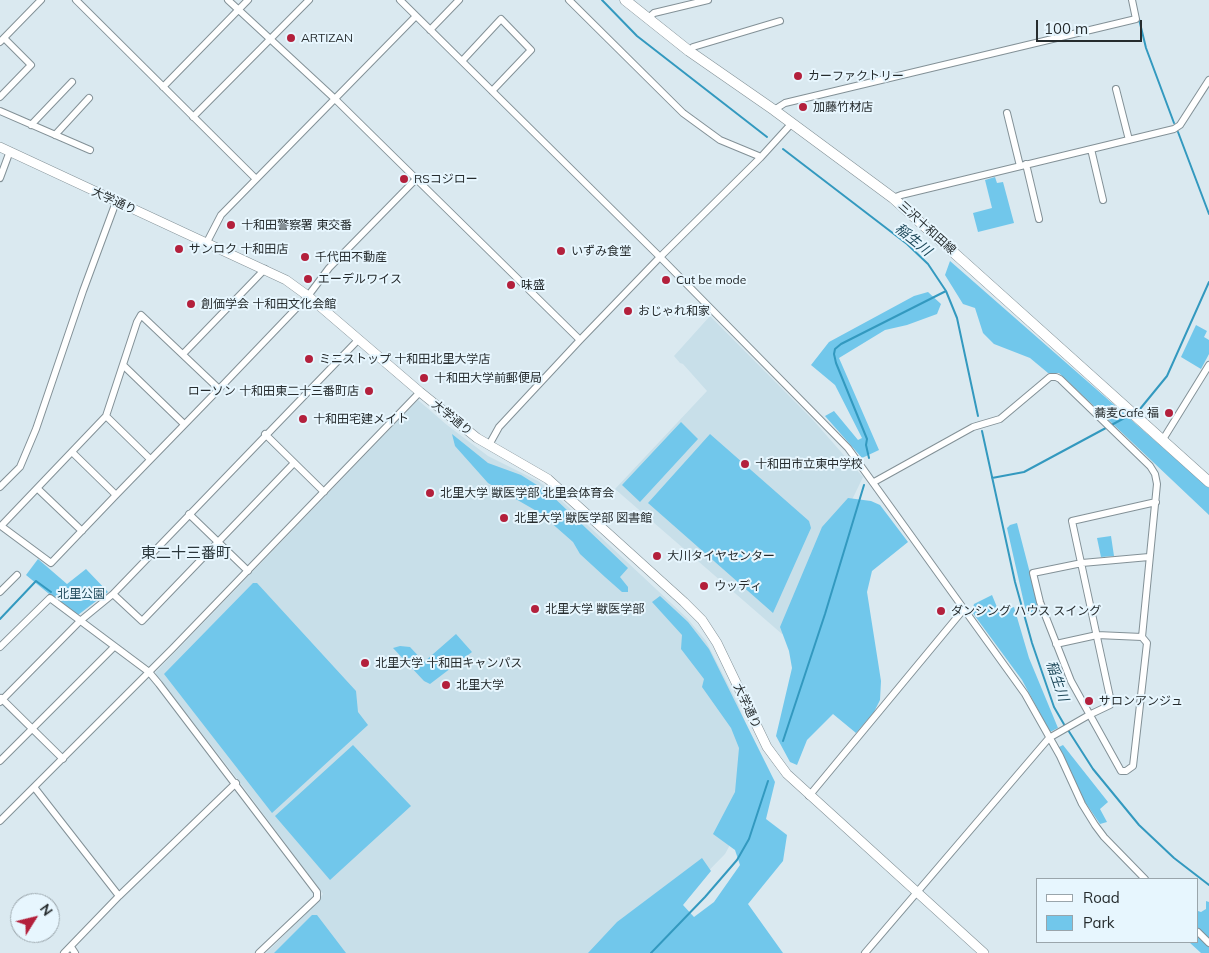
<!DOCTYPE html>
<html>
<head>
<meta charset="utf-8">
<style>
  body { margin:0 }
  #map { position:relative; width:1209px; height:953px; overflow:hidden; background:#dae9f0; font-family:Mulish,sans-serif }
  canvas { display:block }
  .legend { position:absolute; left:1036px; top:878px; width:162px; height:65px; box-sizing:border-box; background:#e7f6fe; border:1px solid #9aa5ab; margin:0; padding:6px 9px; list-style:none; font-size:15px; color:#262c2e }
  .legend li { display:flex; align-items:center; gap:10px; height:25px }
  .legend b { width:25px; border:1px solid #9aa5ab }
  .north { position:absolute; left:10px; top:893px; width:50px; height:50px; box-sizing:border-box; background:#e7f6fe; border:1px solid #9aa5ab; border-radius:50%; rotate:54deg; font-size:14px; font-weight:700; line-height:20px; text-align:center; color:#262c2e }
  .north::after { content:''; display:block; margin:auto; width:18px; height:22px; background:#b3203c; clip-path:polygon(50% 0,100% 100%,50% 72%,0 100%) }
  .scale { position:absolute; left:1036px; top:20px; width:106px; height:22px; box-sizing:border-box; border:2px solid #262c2e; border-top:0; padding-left:6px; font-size:15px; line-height:18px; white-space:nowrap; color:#262c2e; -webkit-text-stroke:4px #e7f6fe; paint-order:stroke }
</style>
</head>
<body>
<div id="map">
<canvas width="1209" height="953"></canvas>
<ul class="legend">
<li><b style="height:6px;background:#fff"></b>Road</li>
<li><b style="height:14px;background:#71c7eb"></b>Park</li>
</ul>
<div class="north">N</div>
<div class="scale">100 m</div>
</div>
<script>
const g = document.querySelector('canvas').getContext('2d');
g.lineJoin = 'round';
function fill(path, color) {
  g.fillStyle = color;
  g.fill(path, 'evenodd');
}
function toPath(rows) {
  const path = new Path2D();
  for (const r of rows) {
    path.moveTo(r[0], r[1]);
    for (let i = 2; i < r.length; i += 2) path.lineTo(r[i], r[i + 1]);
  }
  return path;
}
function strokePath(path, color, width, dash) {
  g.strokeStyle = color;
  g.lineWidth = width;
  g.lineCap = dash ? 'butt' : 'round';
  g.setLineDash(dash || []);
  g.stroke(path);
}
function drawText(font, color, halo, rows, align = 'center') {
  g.font = font + ' Mulish,"Noto Sans JP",sans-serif';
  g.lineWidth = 4;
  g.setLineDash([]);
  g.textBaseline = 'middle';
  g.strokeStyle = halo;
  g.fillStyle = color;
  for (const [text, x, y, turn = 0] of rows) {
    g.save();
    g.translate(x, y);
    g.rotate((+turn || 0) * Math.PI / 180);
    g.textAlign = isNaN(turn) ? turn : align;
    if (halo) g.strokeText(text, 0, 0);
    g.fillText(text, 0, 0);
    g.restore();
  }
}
fill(toPath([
  [710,316,813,420,863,477,849,506,795,635,782,634,615,489,707,391,683,364,680,363,674,356],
  [418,400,447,425,488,456,538,481,549,489,687,618,706,641,738,704,754,745,749,810,725,854,628,953,266,953,316,904,323,894,235,776,172,695,156,676,156,672]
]), '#c8dfe9');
fill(toPath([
  [995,177,997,183,1003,182,1014,223,978,232,973,213,992,208,985,180],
  [950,261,1209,488,1209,515,1059,373,1048,373,1030,358,994,344,983,333,975,308,963,304,945,275],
  [928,292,941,304,937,314,907,325,885,330,839,358,879,450,862,458,825,416,834,411,858,440,862,438,835,385,811,365,829,342,914,296],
  [1196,325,1207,331,1204,337,1209,340,1209,354,1201,369,1181,357],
  [681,422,698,439,640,502,622,485],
  [452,434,488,463,521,475,548,492,628,568,620,577,628,587,628,592,622,592,605,577,580,554,573,542,540,513,488,483,455,446],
  [710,434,809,521,811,528,773,613,648,503],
  [848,498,871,501,880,505,908,542,872,571,867,592,881,681,880,700,874,712,856,733,833,714,807,740,797,765,790,762,776,736,792,668,789,651,780,627,822,527],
  [1017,523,1039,608,1038,612,1028,614,1026,612,1007,528,1010,525],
  [1111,536,1114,556,1101,557,1097,538],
  [38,559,67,584,86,569,108,592,78,615,54,598,26,575],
  [253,583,257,583,356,691,358,712,368,725,272,813,164,674],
  [992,595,999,612,1014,607,1029,658,1058,728,1050,732,1022,680,972,612,974,604],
  [660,596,688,622,709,649,775,782,766,819,787,835,783,861,748,904,783,953,588,953,617,922,702,858,711,871,683,905,694,917,714,902,740,865,735,850,713,834,735,792,739,748,731,728,702,687,704,679,681,649,682,635,652,602],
  [456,634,472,652,430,684,424,681,393,648,400,646,410,647,424,662],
  [353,745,411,806,330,880,275,816],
  [1063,745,1108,802,1100,809,1107,822,1100,824,1083,799,1057,748],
  [1206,901,1209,902,1209,953,1201,953,1189,942,1198,942,1198,911,1201,912,1206,909],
  [312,915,317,915,346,953,274,953]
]), '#71c7eb');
strokePath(toPath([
  [602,0,637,36,767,137],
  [1139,19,1146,48,1174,123],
  [1178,132,1209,214],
  [783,149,907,244,928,264,946,291,957,318,978,416],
  [1136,412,1140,409,1167,376,1209,282],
  [982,431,1015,582,1032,643,1054,707,1065,726],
  [869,458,866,445,867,439,836,363,834,354,835,349,841,344,946,291],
  [992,478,1024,472,1130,415],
  [0,619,36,581,51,592],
  [1068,730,1093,769,1139,825,1174,858,1209,885],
  [783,741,825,614,864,485],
  [651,953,705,897,737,860,749,839,768,781]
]), '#3399bf', 2);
const minor = toPath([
  [76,0,256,179],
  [228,0,335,99,580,340],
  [400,0,660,257,848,448,1025,694,1060,756,1082,804,1095,825,1104,837,1145,879],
  [569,0,683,113,720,140,761,157],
  [647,19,654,13,708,0],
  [430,30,459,0],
  [0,42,41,0],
  [689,51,693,47,780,21],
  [462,61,501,19,531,50,492,91],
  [163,87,248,0],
  [1116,89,1129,140],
  [0,97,31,65,4,38],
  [774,110,785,103,1136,19,1132,0],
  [0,111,90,150],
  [1007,113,1020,166],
  [193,117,309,0],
  [31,125,72,82],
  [55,135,89,98],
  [1091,149,1103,200],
  [1026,164,1039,219],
  [0,178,10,151],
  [893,198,901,195,1174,129,1180,125,1209,80],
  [206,244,221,215,416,16],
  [183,354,265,269],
  [123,365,184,424],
  [219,389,141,315,137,322,106,416,1,526,51,563,116,495,219,389,308,296,329,268,417,178],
  [106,416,150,459],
  [265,434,324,492],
  [1162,441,1209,365],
  [489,445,499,427,580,340,660,257,761,157,792,123],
  [73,453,116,495],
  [874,482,973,427,1000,419,1050,377,1056,377,1060,379,1150,466,1155,474,1157,484,1142,637,1097,635,1056,644],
  [0,487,20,467,36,429,83,291,116,202],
  [38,489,82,531],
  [189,514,248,571],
  [0,592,17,575],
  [113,594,142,621,294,463],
  [1142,637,1147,643,1133,766,1126,771,1121,771,1071,681,1040,602,1033,573,1082,563,1149,557],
  [0,647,50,598,149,672,159,684,317,892,317,898,259,953],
  [1,698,63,759],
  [0,702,80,621,113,594,358,340],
  [0,761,114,647],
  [34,787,119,896],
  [809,796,964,609],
  [0,821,172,649,420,392],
  [1198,932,1209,943],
  [71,947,75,953],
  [64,953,119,896,236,783],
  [865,953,1049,738,1089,715,1110,705,1111,702,1072,521,1156,502]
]);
const tertiary = toPath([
  [0,147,286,280,308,296,420,392,477,438,548,479,684,602,702,620,717,643,767,747,787,774,984,953]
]);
const primary = toPath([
  [625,0,689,51,774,110,893,198,1209,482]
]);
strokePath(minor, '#839197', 8);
strokePath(tertiary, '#839197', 10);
strokePath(primary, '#839197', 11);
strokePath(minor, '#fff', 6);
strokePath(tertiary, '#fff', 9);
strokePath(primary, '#fff', 10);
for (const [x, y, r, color] of [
  [291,38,5,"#b3203c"],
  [798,76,5,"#b3203c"],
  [803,107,5,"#b3203c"],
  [404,179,5,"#b3203c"],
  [231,225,5,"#b3203c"],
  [179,249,5,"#b3203c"],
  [561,251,5,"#b3203c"],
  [305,257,5,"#b3203c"],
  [308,279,5,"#b3203c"],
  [666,280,5,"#b3203c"],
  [511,285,5,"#b3203c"],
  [191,304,5,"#b3203c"],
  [628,311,5,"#b3203c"],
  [309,359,5,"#b3203c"],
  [424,378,5,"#b3203c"],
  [369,391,5,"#b3203c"],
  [1169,413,5,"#b3203c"],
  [303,419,5,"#b3203c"],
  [745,464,5,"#b3203c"],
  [430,493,5,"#b3203c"],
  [504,518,5,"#b3203c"],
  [657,556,5,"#b3203c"],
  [704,586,5,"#b3203c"],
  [535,609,5,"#b3203c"],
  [941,611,5,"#b3203c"],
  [365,663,5,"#b3203c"],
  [446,685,5,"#b3203c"],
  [1089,701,5,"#b3203c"]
]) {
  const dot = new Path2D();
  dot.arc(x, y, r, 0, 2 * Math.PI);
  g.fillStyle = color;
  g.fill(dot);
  strokePath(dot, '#e7f6fe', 2);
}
drawText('12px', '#262c2e', '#e7f6fe', [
  ["ARTIZAN",301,38],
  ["カーファクトリー",808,76],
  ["加藤竹材店",813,107],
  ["RSコジロー",414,179],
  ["十和田警察署 東交番",241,225],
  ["サンロク 十和田店",189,249],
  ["いずみ食堂",571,251],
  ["千代田不動産",315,257],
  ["エーデルワイス",318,279],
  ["Cut be mode",676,280],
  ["味盛",521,285],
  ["創価学会 十和田文化会館",201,304],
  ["おじゃれ和家",638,311],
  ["ミニストップ 十和田北里大学店",319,359],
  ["十和田大学前郵便局",434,378],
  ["ローソン 十和田東二十三番町店",359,391,"right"],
  ["蕎麦Cafe 福",1159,413,"right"],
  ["十和田宅建メイト",313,419],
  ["十和田市立東中学校",755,464],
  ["北里大学 獣医学部 北里会体育会",440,493],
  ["北里大学 獣医学部 図書館",514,518],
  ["大川タイヤセンター",667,556],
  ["ウッディ",714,586],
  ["北里大学 獣医学部",545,609],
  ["ダンシング ハウス スイング",951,611],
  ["北里大学 十和田キャンパス",375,663],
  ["北里大学",456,685],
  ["サロンアンジュ",1099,701]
], 'left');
drawText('12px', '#262c2e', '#e7f6fe', [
  ["大学通り",114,201,25],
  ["三沢十和田線",927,228,42],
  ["大学通り",452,418,39],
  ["大学通り",747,706,65]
]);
drawText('12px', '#234d5e', '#e7f6fe', [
  ["北里公園",81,594]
]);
drawText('italic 14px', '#1f495a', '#e7f6fe', [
  ["稲生川",913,240,39],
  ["稲生川",1057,681,71]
]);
drawText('15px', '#2c383d', '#e7f6fe', [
  ["東二十三番町",186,553]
]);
</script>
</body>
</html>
